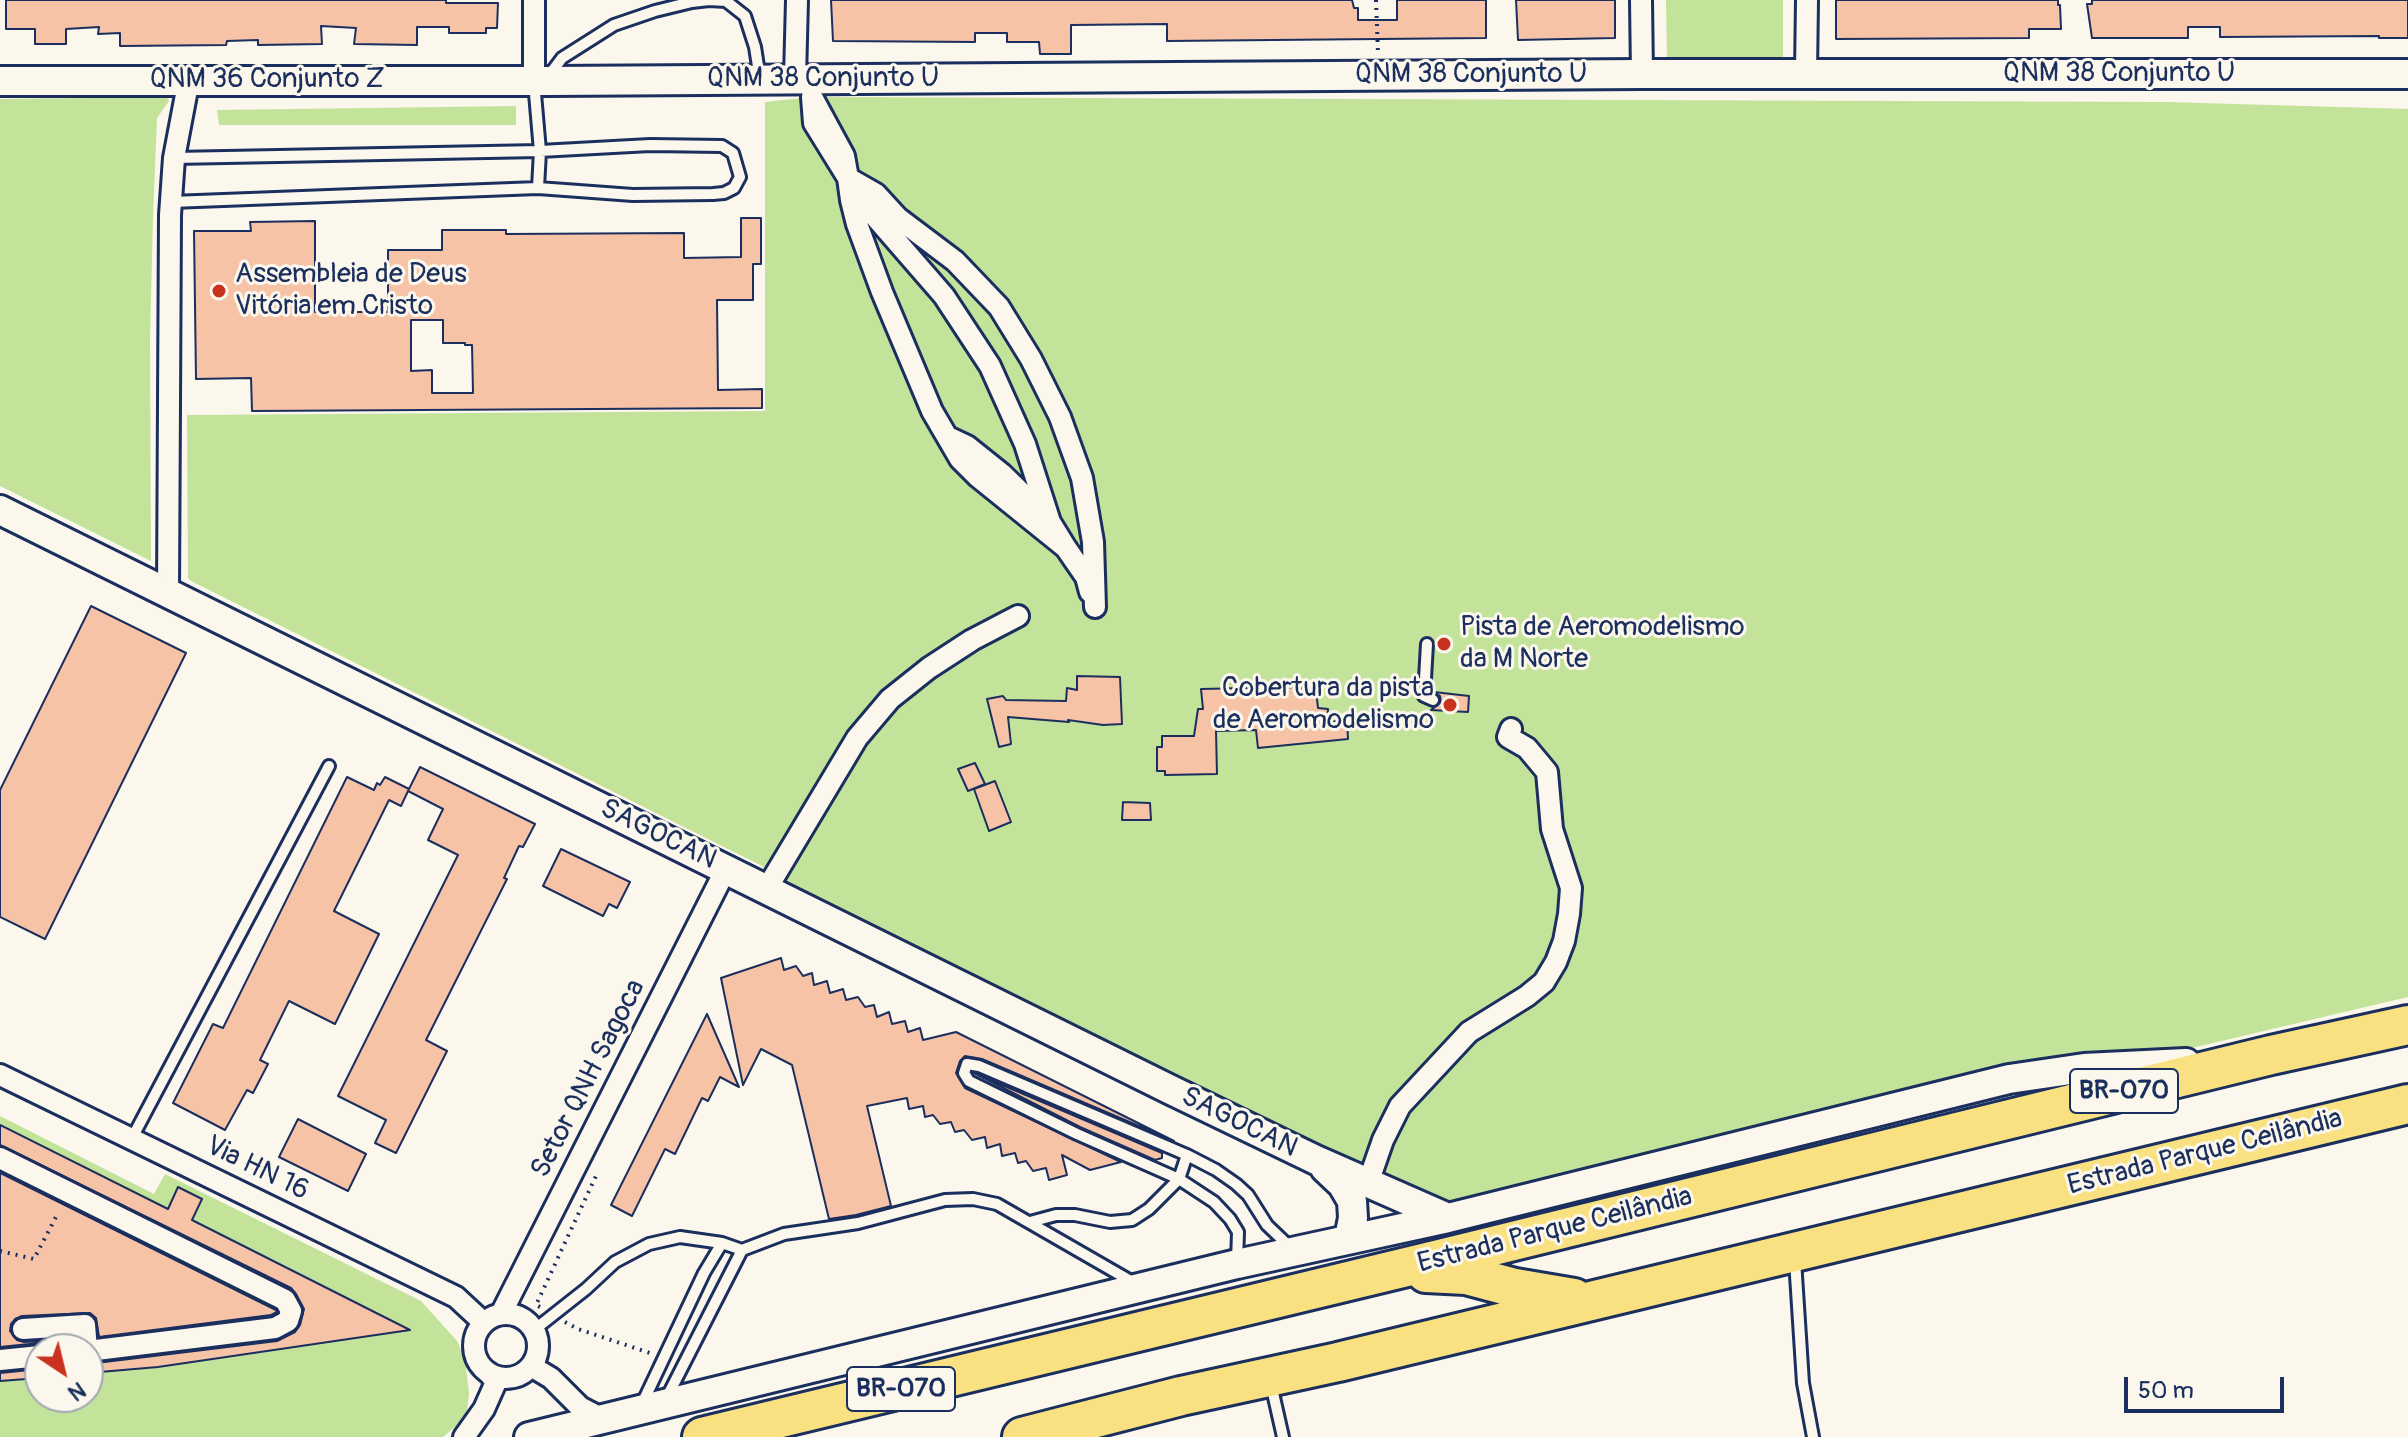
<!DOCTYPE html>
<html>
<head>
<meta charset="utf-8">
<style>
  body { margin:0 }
  #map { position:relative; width:2408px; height:1437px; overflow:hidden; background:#fbf7ec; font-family:Pangolin,sans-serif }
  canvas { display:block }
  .north { position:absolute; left:24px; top:1333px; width:80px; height:80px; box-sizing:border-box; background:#fbf7ec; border:2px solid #a1a7b3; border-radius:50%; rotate:145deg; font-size:22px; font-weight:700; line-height:32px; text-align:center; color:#1b2f5e }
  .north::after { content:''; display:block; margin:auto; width:28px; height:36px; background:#c8321e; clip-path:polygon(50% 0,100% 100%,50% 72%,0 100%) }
  .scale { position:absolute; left:2124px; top:1377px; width:160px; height:36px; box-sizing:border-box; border:4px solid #1b2f5e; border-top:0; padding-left:10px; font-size:24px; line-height:28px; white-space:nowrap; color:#1b2f5e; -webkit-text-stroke:6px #fbf7ec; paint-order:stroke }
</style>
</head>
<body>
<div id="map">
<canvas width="2408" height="1437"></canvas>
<div class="north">N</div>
<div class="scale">50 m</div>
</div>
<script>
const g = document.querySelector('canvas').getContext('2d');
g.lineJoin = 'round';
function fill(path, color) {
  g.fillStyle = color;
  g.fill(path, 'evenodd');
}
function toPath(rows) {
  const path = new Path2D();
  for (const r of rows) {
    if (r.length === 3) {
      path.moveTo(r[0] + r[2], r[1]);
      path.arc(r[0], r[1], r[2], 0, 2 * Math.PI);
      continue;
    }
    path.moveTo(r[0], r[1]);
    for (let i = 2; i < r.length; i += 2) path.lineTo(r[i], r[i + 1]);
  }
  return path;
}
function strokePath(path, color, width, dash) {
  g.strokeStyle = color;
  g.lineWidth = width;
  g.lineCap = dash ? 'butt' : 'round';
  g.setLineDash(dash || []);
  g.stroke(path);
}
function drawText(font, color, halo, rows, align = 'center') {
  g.font = font + ' Pangolin,sans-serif';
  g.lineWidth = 6;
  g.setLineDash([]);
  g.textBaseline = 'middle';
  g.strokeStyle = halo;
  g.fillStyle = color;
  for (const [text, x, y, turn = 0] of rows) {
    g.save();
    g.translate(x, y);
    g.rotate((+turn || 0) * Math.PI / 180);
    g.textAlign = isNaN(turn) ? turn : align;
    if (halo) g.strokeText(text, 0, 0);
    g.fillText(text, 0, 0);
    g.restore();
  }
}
fill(toPath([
  [1666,0,1783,0,1783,64,1667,61],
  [167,97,169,101,157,118,153,217,150,338,151,561,0,486,0,99],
  [812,97,2167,102,2408,109,2408,997,2158,1056,1458,1202,1432,1203,780,882,762,866,191,581,188,578,187,415,765,411,765,102],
  [516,106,516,125,219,125,217,110],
  [0,1116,154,1194,165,1174,421,1301,458,1342,466,1367,469,1394,467,1411,456,1426,443,1437,0,1437,0,1349,406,1332,0,1127],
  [40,1349,88,1349,88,1397,40,1397]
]), '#c3e39b');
const building = toPath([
  [6,0,446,0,446,3,498,3,497,28,486,28,486,33,449,33,449,27,417,27,417,45,354,44,356,28,321,26,322,44,258,45,258,40,227,41,226,45,120,46,120,33,98,34,99,27,66,29,66,44,35,44,35,29,6,29,6,0],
  [831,0,1352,0,1354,8,1358,8,1358,20,1397,20,1397,0,1486,0,1486,38,1167,41,1167,24,1071,25,1071,54,1040,54,1039,42,1007,42,1007,33,975,33,975,42,833,41,831,0],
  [1516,0,1615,0,1615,38,1518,40,1516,0],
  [1836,0,2058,0,2058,5,2060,5,2061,29,2029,29,2029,38,1836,39,1836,0],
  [2092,0,2408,0,2408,38,2379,38,2379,36,2220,37,2220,27,2188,27,2188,38,2092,38,2087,4,2092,4,2092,0],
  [741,218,761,218,761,264,753,264,753,300,717,300,718,390,762,389,762,408,252,411,251,378,196,379,194,231,251,231,250,222,315,221,315,312,388,312,388,250,442,250,442,230,506,230,506,234,684,233,684,258,741,257,741,218],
  [411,320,443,320,443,343,465,343,465,345,472,345,473,393,432,393,432,370,411,371,411,320],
  [91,606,186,653,45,939,0,917,0,790,91,606],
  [1077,676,1120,677,1122,724,1103,725,1068,720,1069,722,1008,717,1011,744,999,747,987,699,1003,696,1006,700,1066,701,1067,688,1077,690,1077,676],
  [1290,687,1316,690,1318,708,1328,709,1327,722,1347,720,1348,739,1258,748,1256,730,1216,731,1217,774,1165,775,1165,771,1157,771,1157,747,1162,747,1162,736,1194,736,1198,709,1203,709,1201,689,1290,687],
  [1434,692,1469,696,1468,712,1431,710,1441,702,1440,696,1434,692],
  [975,763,985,784,968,791,958,769,975,763],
  [420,767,535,824,523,847,519,846,504,878,507,879,426,1040,447,1051,396,1153,375,1143,386,1120,338,1096,458,855,428,840,443,809,408,791,420,767],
  [347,777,374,790,377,783,380,785,385,777,409,789,401,806,389,800,334,911,379,934,335,1024,289,1001,260,1060,268,1064,253,1093,247,1090,225,1130,173,1103,213,1024,223,1028,347,777],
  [995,781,1011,822,989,831,974,789,995,781],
  [1123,802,1150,803,1151,820,1122,820,1123,802],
  [561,849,630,882,617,908,609,904,603,916,543,886,561,849],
  [781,958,784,970,796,966,803,976,812,973,814,985,827,981,830,993,843,989,846,1000,858,997,865,1007,874,1005,877,1017,889,1012,892,1024,905,1021,908,1032,920,1028,923,1040,956,1032,1174,1141,982,1059,965,1056,960,1061,956,1073,965,1088,1121,1162,1090,1170,1062,1155,1067,1175,1049,1180,1046,1168,1033,1171,1026,1161,1018,1163,1015,1153,1002,1156,1000,1144,987,1148,985,1137,972,1140,964,1130,955,1132,951,1122,940,1124,933,1115,925,1117,923,1106,909,1109,907,1098,867,1106,891,1206,856,1215,829,1219,792,1065,761,1049,743,1085,721,978,781,958],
  [707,1014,739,1087,720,1077,708,1101,702,1098,675,1154,665,1149,632,1216,611,1205,707,1014],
  [974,1073,1162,1153,1162,1158,1155,1160,1080,1127,974,1073],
  [298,1119,366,1154,348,1191,279,1157,298,1119],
  [0,1125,168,1209,178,1187,202,1199,192,1220,410,1330,158,1367,88,1373,88,1364,277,1341,295,1332,300,1325,304,1309,296,1294,291,1288,0,1145,0,1125],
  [0,1173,276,1310,277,1312,271,1315,99,1337,96,1318,90,1313,22,1316,15,1319,11,1324,10,1331,17,1340,24,1342,73,1339,74,1349,51,1349,46,1345,39,1343,0,1347,0,1173],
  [40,1369,40,1378,0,1381,0,1373,40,1369]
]);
fill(building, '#f6c3a7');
strokePath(building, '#1b2f5e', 2);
const lane = toPath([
  [550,79,553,70,562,58,614,25,655,11,692,2,709,0,726,1,745,16,755,47,760,79],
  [534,82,540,151,538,188],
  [171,202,538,188,633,195,713,194,724,193,734,188,740,177,733,153,722,146,650,145,540,151,174,158],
  [1427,644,1424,696,1433,700],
  [131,1140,329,766],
  [1030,1222,1056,1215,1075,1215,1110,1222,1132,1220,1149,1209,1179,1179,1187,1155],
  [1795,1260,1803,1383,1813,1437],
  [1237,1262,1238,1232,1230,1219,1214,1202,1179,1179,1077,1134,969,1081,964,1073,967,1064,979,1066,1187,1155,1216,1170,1236,1184,1248,1195,1267,1225,1290,1247],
  [534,1330,586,1289,615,1262,649,1244,680,1237,722,1243,742,1250],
  [1271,1384,1283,1437],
  [667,1397,742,1250,784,1234,858,1223,945,1200,973,1199,997,1204,1136,1284],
  [641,1406,704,1273,722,1243]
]);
const street = toPath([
  [1641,0,1642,74],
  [1806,73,1807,0],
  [795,78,797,0],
  [534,81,534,0],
  [848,178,814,123,812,97,844,156,848,178,851,200,857,224,882,292,932,411,960,459,978,477,1066,548,1086,577,1090,592],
  [950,438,967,446,1002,474,1045,516],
  [1066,548,1050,522,1025,444,990,366,944,296,865,205,848,178,876,194,898,218,955,261,999,307,1031,359,1060,417,1082,478,1093,542,1095,607],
  [168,591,170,215,174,158,189,79],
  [766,890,857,738,890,699,929,668,972,640,1018,616],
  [0,1075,456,1297,484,1323],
  [0,1158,285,1300,291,1311,288,1321,275,1328,88,1351],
  [1368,1183,1383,1140,1400,1106,1469,1032,1527,996,1544,982,1556,962,1564,941,1569,914,1571,888,1552,829,1547,772,1527,748,1508,737,1511,729],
  [501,1314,726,869],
  [506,1346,32],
  [23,1329,85,1325,87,1349],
  [0,1360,40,1356],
  [531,1366,551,1378,580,1407,603,1419],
  [464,1437,484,1409,496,1382,489,1373]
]);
const secondary = toPath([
  [0,81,550,81,1642,74,2408,74],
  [0,510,1171,1090,1316,1160,1448,1218],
  [1325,1168,1342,1184,1352,1201,1353,1218,1349,1238],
  [529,1437,1237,1264,1448,1218,2009,1079,2084,1068,2186,1063]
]);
const highway = toPath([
  [1426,1273,1466,1275,1515,1288,1574,1298],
  [702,1437,1448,1257,2271,1055,2408,1025],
  [1022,1437,1181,1396,1338,1362,2408,1104]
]);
strokePath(lane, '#1b2f5e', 16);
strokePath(street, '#1b2f5e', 26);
strokePath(secondary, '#1b2f5e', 34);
strokePath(highway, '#1b2f5e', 44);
strokePath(toPath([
  [1376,0,1378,54],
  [0,1251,34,1259,58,1213],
  [540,1307,536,1305,596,1176],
  [565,1322,578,1329,650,1353]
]), '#1b2f5e', 4, [2, 6]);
strokePath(lane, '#fbf7ec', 10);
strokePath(street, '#fbf7ec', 20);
strokePath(secondary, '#fbf7ec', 28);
strokePath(highway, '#f9e181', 38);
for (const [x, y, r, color] of [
  [219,291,8,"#c8321e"],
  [1444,644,8,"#c8321e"],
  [1450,705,8,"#c8321e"]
]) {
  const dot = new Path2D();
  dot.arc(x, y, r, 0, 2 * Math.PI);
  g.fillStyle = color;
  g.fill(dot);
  strokePath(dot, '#fbf7ec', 3);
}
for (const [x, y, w] of [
  [2124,1091,108],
  [901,1389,108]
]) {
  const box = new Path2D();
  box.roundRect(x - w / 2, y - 22, w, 44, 6);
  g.fillStyle = '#fbf7ec';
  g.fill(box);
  strokePath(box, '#1b2f5e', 2);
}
drawText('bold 26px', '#1b2f5e', null, [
  ["BR-070",2124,1091],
  ["BR-070",901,1389]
]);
drawText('28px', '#1b2f5e', '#fbf7ec', [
  ["QNM 38 Conjunto U",2119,74],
  ["QNM 38 Conjunto U",1471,75],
  ["QNM 38 Conjunto U",823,79],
  ["QNM 36 Conjunto Z",267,80],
  ["SAGOCAN",658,835,26],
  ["Setor QNH Sagoca",589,1079,-63],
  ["SAGOCAN",1239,1123,26],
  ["Estrada Parque Ceilândia",2205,1153,-14],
  ["Via HN 16",257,1169,26],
  ["Estrada Parque Ceilândia",1555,1231,-14]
]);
drawText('28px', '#1b2f5e', '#fbf7ec', [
  ["Assembleia de Deus",235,275],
  ["Vitória em Cristo",235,307],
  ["Pista de Aeromodelismo",1460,628],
  ["da M Norte",1460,660],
  ["Cobertura da pista",1434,689,"right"],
  ["de Aeromodelismo",1434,721,"right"]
], 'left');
</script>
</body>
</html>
